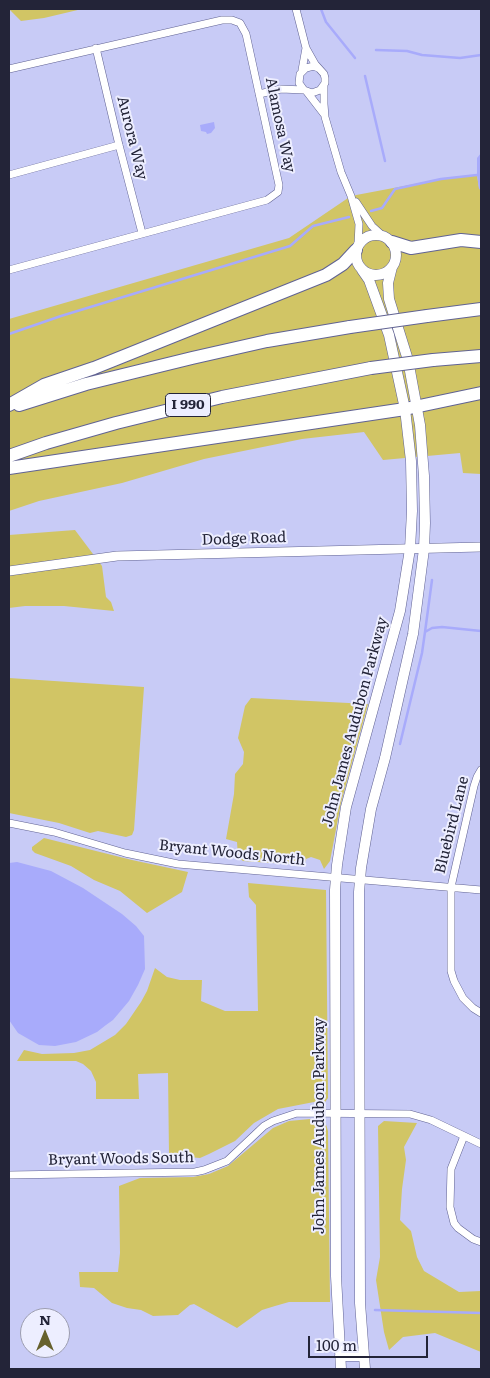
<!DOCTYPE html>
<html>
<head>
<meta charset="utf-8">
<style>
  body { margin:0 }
  #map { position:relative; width:490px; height:1378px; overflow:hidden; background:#c8cbf6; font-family:Literata,serif }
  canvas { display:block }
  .frame { position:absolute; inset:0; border:10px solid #232438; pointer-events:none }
  .north { position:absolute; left:20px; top:1308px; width:50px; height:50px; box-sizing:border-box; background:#edeeff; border:1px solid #9c9daf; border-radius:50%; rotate:0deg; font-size:14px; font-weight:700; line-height:20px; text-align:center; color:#232438 }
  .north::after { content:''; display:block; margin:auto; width:18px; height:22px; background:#67612d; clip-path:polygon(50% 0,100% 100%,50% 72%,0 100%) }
  .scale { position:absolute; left:308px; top:1336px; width:120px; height:22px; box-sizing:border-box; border:2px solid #232438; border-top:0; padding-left:6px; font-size:15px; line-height:18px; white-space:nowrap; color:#232438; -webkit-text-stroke:4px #edeeff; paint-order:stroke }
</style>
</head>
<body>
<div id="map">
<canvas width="490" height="1378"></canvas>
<div class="frame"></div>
<div class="north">N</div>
<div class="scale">100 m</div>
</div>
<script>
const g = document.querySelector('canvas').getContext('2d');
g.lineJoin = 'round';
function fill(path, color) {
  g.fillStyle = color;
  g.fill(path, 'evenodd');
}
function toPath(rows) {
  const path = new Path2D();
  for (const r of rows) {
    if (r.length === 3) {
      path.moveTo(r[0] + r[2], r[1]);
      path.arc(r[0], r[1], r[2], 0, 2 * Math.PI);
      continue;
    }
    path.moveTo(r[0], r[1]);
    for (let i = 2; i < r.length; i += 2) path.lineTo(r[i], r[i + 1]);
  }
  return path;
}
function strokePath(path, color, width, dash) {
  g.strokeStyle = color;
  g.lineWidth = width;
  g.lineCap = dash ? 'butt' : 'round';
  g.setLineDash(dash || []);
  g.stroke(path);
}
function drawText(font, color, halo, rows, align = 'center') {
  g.font = font + ' Literata,serif';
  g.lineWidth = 4;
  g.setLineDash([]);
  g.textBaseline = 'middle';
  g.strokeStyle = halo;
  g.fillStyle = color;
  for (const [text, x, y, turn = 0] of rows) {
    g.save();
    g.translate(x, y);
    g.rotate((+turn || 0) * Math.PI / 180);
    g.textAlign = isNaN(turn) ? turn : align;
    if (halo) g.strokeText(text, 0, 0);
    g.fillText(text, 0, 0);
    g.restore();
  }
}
fill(toPath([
  [9,9,82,9,44,18,21,21],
  [477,175,479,188,481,190,481,474,463,473,460,453,383,460,364,432,302,439,204,459,122,483,39,501,9,511,9,319,289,238,351,196,441,179],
  [75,530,102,566,106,597,111,602,114,611,64,606,25,606,9,608,9,535],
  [9,678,144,687,134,830,132,835,126,837,98,831,90,833,59,823,9,813],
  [251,698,368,704,341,803,330,861,324,869,320,860,311,857,306,859,304,865,243,861,238,857,237,842,226,839,234,794,235,774,243,764,244,752,238,738,245,706],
  [44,838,132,860,188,872,182,892,147,913,120,891,94,880,71,866,35,853,32,850,32,847],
  [248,883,326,890,328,1098,323,1105,314,1102,278,1109,254,1123,235,1141,209,1154,200,1158,176,1156,169,1155,168,1073,138,1074,139,1099,96,1099,96,1082,91,1071,83,1064,76,1061,17,1061,24,1050,42,1054,74,1053,90,1050,115,1035,126,1024,141,1002,147,991,155,968,167,977,180,980,202,980,201,1001,225,1011,258,1011,256,905,249,897],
  [310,1119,325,1121,328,1131,330,1302,289,1302,275,1306,262,1310,237,1328,194,1304,190,1305,178,1315,153,1316,141,1310,127,1308,112,1303,94,1288,80,1287,79,1272,118,1272,120,1253,119,1186,140,1178,193,1177,209,1174,228,1166,273,1128,289,1121],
  [384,1121,417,1123,404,1147,406,1160,402,1189,400,1220,411,1231,417,1257,424,1271,459,1292,481,1291,481,1352,435,1333,403,1337,389,1350,384,1332,376,1280,380,1257,378,1126]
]), '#d1c565');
fill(toPath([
  [214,122,215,128,211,133,207,134,206,132,201,131,200,125],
  [481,153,481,190,479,189,477,175,477,158],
  [17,862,51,871,83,888,122,914,136,926,144,936,145,969,138,985,129,1001,113,1020,106,1025,97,1032,76,1042,55,1046,39,1045,18,1033,9,1020,9,863]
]), '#a8abfb');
strokePath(toPath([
  [321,9,326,22,355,58],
  [376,50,407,51,422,55,460,58,481,55],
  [365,76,385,161],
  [371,211,382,208,395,189,441,179,477,175],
  [9,334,61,316,290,246,313,226,349,217],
  [425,632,432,580],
  [400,744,422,653,425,632,432,628,442,627,481,631],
  [375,1310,481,1313]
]), '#a8abfb', 2.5);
const minor = toPath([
  [296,9,306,48,315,64,324,74,325,78,325,83,320,90,312,93,304,90,299,83,300,74,306,68,314,66,318,68],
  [96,48,119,145,142,233],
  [9,69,222,20,232,20,240,23,246,34,279,185,278,192,267,200,9,270],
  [302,70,306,48],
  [324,85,324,104,325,117,341,172,351,196,359,224,358,245],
  [307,92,324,114],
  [259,94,281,89,304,90],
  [9,175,119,145],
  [356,202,372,226,383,236],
  [481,770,477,777,474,786,451,887,451,971,454,981,463,998,473,1008,481,1013],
  [9,823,54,832,125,853,178,864,481,890],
  [464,1136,451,1169,450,1207,454,1223,458,1228,473,1239,481,1242],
  [9,1175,195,1172,204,1170,227,1161,264,1126,273,1121,297,1113,410,1114,431,1120,481,1144]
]);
const tertiary = toPath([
  [9,571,117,556,481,547]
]);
const secondary = toPath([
  [376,255,20],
  [340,1356,363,1356],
  [341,1369,336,1276,335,890,337,865,346,807,400,611,410,549,412,511,411,461,405,409,389,335,369,280,362,270],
  [365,1369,360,1303,359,892,361,868,371,809,385,758,413,634,424,549,425,523,424,476,420,425,408,360,389,299,388,283,392,267]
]);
const motorway = toPath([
  [392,242,411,248,461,240,481,242],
  [427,316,481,309],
  [433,360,481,356],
  [9,405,44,385,94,368,326,275,343,264,356,250],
  [19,405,86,384,192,358,267,341,350,327],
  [9,456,46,443,116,423,222,397,371,368],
  [9,468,405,409,481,393]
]);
strokePath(minor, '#616393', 8);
strokePath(tertiary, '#616393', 10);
strokePath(secondary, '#616393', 11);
strokePath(motorway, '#616393', 14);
strokePath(minor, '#fff', 7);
strokePath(tertiary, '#fff', 9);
strokePath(secondary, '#fff', 10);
strokePath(motorway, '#fff', 12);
const motorwayBridge = toPath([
  [350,327,427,316],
  [371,368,433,360]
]);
strokePath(motorwayBridge, '#616393', 14, []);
strokePath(motorwayBridge, '#fff', 12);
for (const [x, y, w] of [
  [188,405,45]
]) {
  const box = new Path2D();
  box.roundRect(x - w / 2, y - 11.5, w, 23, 4);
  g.fillStyle = '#edeeff';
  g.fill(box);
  strokePath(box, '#232438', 1);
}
drawText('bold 14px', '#232438', null, [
  ["I 990",188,405]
]);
drawText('15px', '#232438', '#edeeff', [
  ["Alamosa Way",280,125,78],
  ["Aurora Way",132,138,76],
  ["Dodge Road",244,539,-2],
  ["John James Audubon Parkway",355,722,-75],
  ["Bluebird Lane",452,825,-76],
  ["Bryant Woods North",232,853,6],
  ["John James Audubon Parkway",320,1126,-90],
  ["Bryant Woods South",121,1159,-1]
]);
</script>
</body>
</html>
